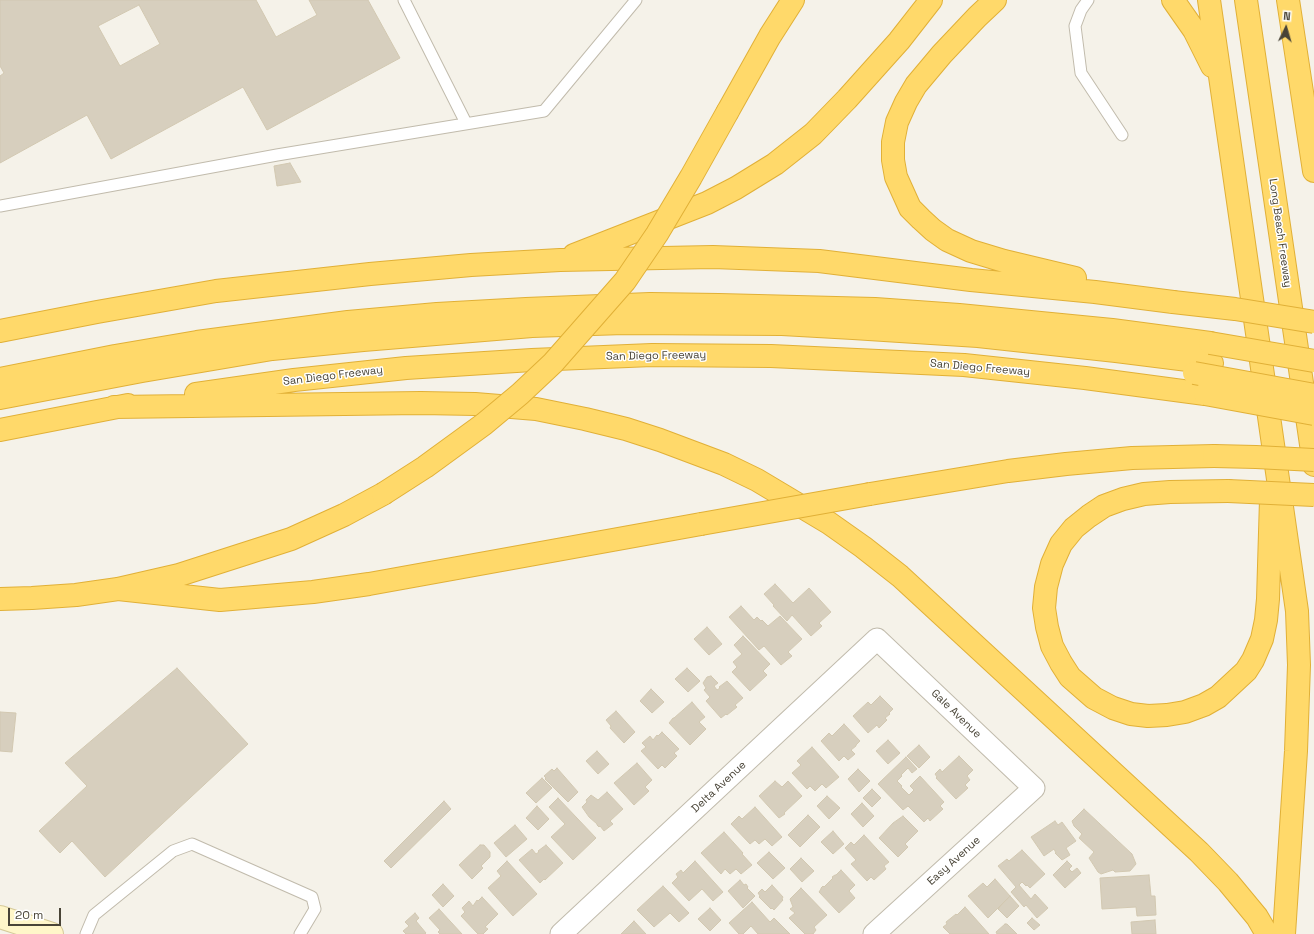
<!DOCTYPE html>
<html>
<head>
<meta charset="utf-8">
<style>
  body { margin:0 }
  #map { position:relative; width:1314px; height:934px; overflow:hidden; background:#f5f2e9; font-family:"Space Grotesk",sans-serif }
  canvas { display:block }
  .north { position:absolute; left:1266px; top:8px; width:40px; height:40px; -webkit-text-stroke:3px #fff; paint-order:stroke; rotate:5deg; font-size:11px; font-weight:700; line-height:16px; text-align:center; color:#494437 }
  .north::after { content:''; display:block; margin:auto; width:14px; height:18px; background:#494437; clip-path:polygon(50% 0,100% 100%,50% 72%,0 100%) }
  .scale { position:absolute; left:8px; top:908px; width:53px; height:18px; box-sizing:border-box; border:2px solid #494437; border-top:0; padding-left:5px; font-size:12px; line-height:14px; white-space:nowrap; color:#494437; -webkit-text-stroke:3px #fff; paint-order:stroke }
</style>
</head>
<body>
<div id="map">
<canvas width="1314" height="934"></canvas>
<div class="north">N</div>
<div class="scale">20 m</div>
</div>
<script>
const g = document.querySelector('canvas').getContext('2d');
g.lineJoin = 'round';
function fill(path, color) {
  g.fillStyle = color;
  g.fill(path, 'evenodd');
}
function toPath(rows) {
  const path = new Path2D();
  for (const r of rows) {
    path.moveTo(r[0], r[1]);
    for (let i = 2; i < r.length; i += 2) path.lineTo(r[i], r[i + 1]);
  }
  return path;
}
function strokePath(path, color, width, dash) {
  g.strokeStyle = color;
  g.lineWidth = width;
  g.lineCap = dash ? 'butt' : 'round';
  g.setLineDash(dash || []);
  g.stroke(path);
}
function drawText(font, color, halo, rows, align = 'center') {
  g.font = font + ' "Space Grotesk",sans-serif';
  g.lineWidth = 3;
  g.setLineDash([]);
  g.textBaseline = 'middle';
  g.strokeStyle = halo;
  g.fillStyle = color;
  for (const [text, x, y, turn = 0] of rows) {
    g.save();
    g.translate(x, y);
    g.rotate((+turn || 0) * Math.PI / 180);
    g.textAlign = isNaN(turn) ? turn : align;
    if (halo) g.strokeText(text, 0, 0);
    g.fillText(text, 0, 0);
    g.restore();
  }
}
const building = toPath([
  [0,0,256,0,276,37,317,15,309,0,368,0,400,58,267,130,243,87,111,159,87,115,0,163,0,76,4,73,0,66,0,0],
  [139,5,160,44,120,66,98,26,139,5],
  [290,163,301,182,277,186,274,166,290,163],
  [775,584,793,603,809,588,831,612,819,623,822,626,811,636,792,615,787,621,773,606,774,605,764,594,775,584],
  [741,606,754,620,757,617,761,621,762,620,768,626,780,616,802,639,788,652,792,656,781,665,764,646,759,650,729,617,741,606],
  [707,627,722,644,709,655,694,639,707,627],
  [743,636,770,664,763,671,767,675,750,691,732,672,737,667,733,662,742,654,734,645,743,636],
  [177,668,248,744,105,877,72,841,60,853,39,831,87,786,65,763,177,668],
  [687,668,700,681,688,692,675,679,687,668],
  [711,676,718,683,714,686,717,690,720,688,719,687,727,681,743,698,735,705,737,707,727,715,726,714,721,718,706,701,710,697,704,690,706,688,703,683,707,677,711,676],
  [651,689,664,702,652,713,640,701,651,689],
  [880,696,893,709,889,713,890,714,885,718,887,720,879,728,877,725,868,733,853,716,868,702,871,705,880,696],
  [692,702,705,717,699,722,706,729,690,745,669,723,673,718,674,718,692,702],
  [616,711,635,732,624,743,610,728,611,726,606,720,616,711],
  [0,712,16,713,12,752,0,751,0,712],
  [844,724,860,741,856,745,856,746,851,750,855,754,848,760,844,756,839,761,821,741,829,733,832,736,844,724],
  [662,732,679,749,674,753,677,756,665,768,662,765,658,769,641,751,646,747,642,743,650,736,653,740,657,735,658,736,662,732],
  [888,740,900,753,888,764,876,751,888,740],
  [919,745,930,757,919,768,907,756,919,745],
  [812,747,839,777,826,788,822,784,815,791,810,786,807,789,792,773,801,765,797,761,812,747],
  [597,751,609,764,598,774,586,761,597,751],
  [959,756,973,770,967,776,970,780,965,785,968,788,956,799,936,778,937,777,935,774,940,769,942,772,959,756],
  [906,757,917,769,912,773,908,768,901,775,902,776,897,781,902,786,901,787,909,795,914,790,910,786,920,776,944,802,940,806,943,809,930,821,928,818,924,822,908,806,903,810,878,784,906,757],
  [637,763,652,780,645,787,649,791,634,805,614,783,637,763],
  [557,768,578,792,568,802,545,779,546,778,544,776,552,769,554,771,557,768],
  [858,769,870,781,859,792,848,779,858,769],
  [542,778,552,788,536,803,526,793,542,778],
  [775,781,782,787,788,781,802,796,784,813,785,814,779,818,759,796,775,781],
  [872,789,881,798,872,807,863,798,872,789],
  [607,792,623,809,610,821,613,824,604,831,600,826,599,827,597,825,597,824,589,817,582,807,587,802,586,800,591,795,598,800,607,792],
  [827,796,840,808,829,819,817,806,827,796],
  [558,798,596,838,573,860,551,837,565,824,549,807,558,798],
  [444,801,451,809,391,868,384,861,444,801],
  [862,803,874,816,863,827,851,814,862,803],
  [537,806,549,819,538,830,526,818,537,806],
  [755,807,782,837,772,846,765,839,759,844,755,840,750,844,731,824,739,816,742,819,755,807],
  [1084,809,1132,854,1136,864,1130,871,1115,872,1113,870,1101,874,1098,872,1089,858,1094,852,1079,838,1082,834,1074,826,1072,821,1084,809],
  [808,815,820,827,800,847,788,835,808,815],
  [903,816,918,831,905,844,908,847,898,857,879,838,893,823,903,816],
  [1055,821,1058,825,1062,822,1076,841,1066,848,1070,855,1062,860,1055,853,1056,853,1054,849,1044,856,1031,837,1055,821],
  [515,825,527,839,506,857,494,843,515,825],
  [833,831,844,844,833,854,821,842,833,831],
  [724,832,743,853,742,854,752,865,741,874,736,869,730,874,725,869,721,874,701,853,724,832],
  [864,835,889,862,884,866,886,869,874,880,871,877,867,881,851,864,856,860,845,848,851,842,854,845,864,835],
  [480,845,484,845,490,852,490,857,481,866,483,868,472,879,459,865,480,845],
  [546,845,563,863,545,880,544,879,540,883,519,860,532,849,536,854,539,852,538,851,546,845],
  [1022,850,1045,874,1030,888,1027,885,1026,886,1022,882,1019,885,1031,899,1035,894,1048,908,1037,918,1026,905,1024,907,1011,892,1016,887,998,866,1007,859,1009,861,1022,850],
  [769,852,785,868,773,879,757,863,769,852],
  [801,858,814,871,802,882,790,869,801,858],
  [507,861,537,894,513,916,488,888,501,876,497,871,507,861],
  [695,861,723,892,713,901,702,889,689,901,672,883,678,877,676,874,681,870,683,873,695,861],
  [1067,861,1072,866,1069,869,1072,872,1077,868,1081,873,1065,888,1053,875,1067,861],
  [841,870,855,885,849,891,855,898,839,913,819,892,821,889,821,888,823,886,824,887,833,878,832,877,835,875,836,875,841,870],
  [1149,875,1151,896,1155,896,1156,915,1137,916,1136,907,1102,909,1100,878,1149,875],
  [995,879,1010,896,988,918,968,896,983,883,987,887,995,879],
  [740,880,744,885,746,884,748,887,747,888,755,896,743,908,728,891,740,880],
  [443,884,454,896,443,907,432,895,443,884],
  [772,885,783,897,782,899,783,900,774,910,772,908,771,909,759,897,760,896,758,893,762,889,765,892,772,885],
  [663,886,689,913,679,922,670,913,654,927,637,910,663,886],
  [801,888,827,915,814,927,816,930,813,934,805,934,789,918,795,913,790,909,793,907,790,899,801,888],
  [1010,896,1019,906,1007,918,998,909,1010,896],
  [482,897,498,914,485,927,488,929,483,934,478,934,461,916,465,912,462,908,469,901,473,906,477,900,478,901,482,897],
  [752,902,770,922,774,918,790,934,758,934,751,926,743,934,739,934,729,923,752,902],
  [965,907,989,934,950,934,943,927,947,924,946,922,956,914,957,915,965,907],
  [710,908,721,920,710,931,698,919,710,908],
  [439,909,462,934,440,934,438,932,440,930,429,918,439,909],
  [415,913,419,918,416,921,426,933,425,934,406,934,403,931,409,926,405,922,415,913],
  [1032,918,1040,925,1034,930,1027,923,1032,918],
  [1155,920,1156,934,1132,934,1131,922,1155,920],
  [634,921,646,934,621,934,634,921],
  [1005,924,1007,924,1017,934,997,934,996,932,1005,924]
]);
fill(building, '#d7cfbe');
strokePath(building, '#d2c8b1', 1);
const service = toPath([
  [404,0,466,123],
  [1088,0,1081,10,1075,26,1081,73,1122,135],
  [0,206,277,155,544,111,636,0],
  [86,934,94,915,173,851,192,844,312,897,315,909,300,934]
]);
const minor = toPath([
  [561,934,877,639,1034,788,874,934]
]);
const secondary = toPath([
  [0,917,52,934]
]);
const motorway = toPath([
  [995,0,977,17,942,54,916,85,906,102,897,122,893,142,893,160,896,177,910,208,921,219,933,230,947,240,971,251,1004,261,1075,278],
  [1173,0,1194,30,1212,66],
  [1209,0,1297,611,1299,665,1296,751,1284,934],
  [1246,0,1314,465],
  [1288,0,1314,171],
  [728,111,770,36,793,0],
  [574,255,707,203,736,188,775,164,813,134,847,99,899,41,931,0],
  [0,331,97,312,216,291,370,274,471,265,560,260,713,257,819,261,971,280,1095,292,1173,302],
  [0,379,115,356,197,342,348,322,437,314,526,309,650,304,719,305,875,309,959,315,1112,330,1210,343],
  [196,394,294,380,406,368,532,360,652,355,771,356,964,365,1085,378,1205,394],
  [0,398,142,371,272,349,363,340,532,326,624,323,782,324,853,328,978,336,1116,351,1212,363],
  [114,407,421,403,475,404,536,409,585,419,626,429,660,440,724,464,757,480,829,523,863,547,900,576,1199,852,1228,882,1257,917,1267,934],
  [0,430,128,405],
  [1228,491,1170,492,1144,494,1123,499,1104,506,1089,516,1074,528,1061,544,1052,564,1046,587,1044,608,1047,627,1052,646,1061,663,1070,677,1094,698,1113,708,1131,714,1148,716,1167,715,1185,712,1204,705,1218,697,1246,671,1253,660,1262,639,1266,620,1268,599,1271,499],
  [870,494,1008,471,1066,464,1132,458,1214,456],
  [118,589,220,600,313,592,369,584,701,524],
  [0,599,32,598,76,595,118,589,179,575,291,539,344,515,383,494]
]);
strokePath(service, '#c1bbac', 13);
strokePath(minor, '#c1bbac', 23);
strokePath(secondary, '#d6ca99', 24);
strokePath(motorway, '#e1b037', 24);
strokePath(service, '#fff', 11);
strokePath(minor, '#fff', 21);
strokePath(secondary, '#fff6c9', 22);
strokePath(motorway, '#ffd96a', 22);
const motorwayBridge = toPath([
  [1173,302,1235,309,1314,322],
  [1210,343,1314,361],
  [1194,373,1314,395],
  [1205,394,1314,414],
  [1214,456,1256,457,1314,460],
  [1228,491,1314,495],
  [383,494,425,467,484,424,520,394,553,363,582,330,625,281,657,234,691,177,728,111],
  [701,524,870,494]
]);
strokePath(motorwayBridge, '#e1b037', 24, []);
strokePath(motorwayBridge, '#ffd96a', 22);
drawText('11px', '#494437', '#fff', [
  ["Long Beach Freeway",1280,233,82],
  ["San Diego Freeway",656,356,-1],
  ["San Diego Freeway",980,368,5],
  ["San Diego Freeway",333,376,-7],
  ["Gale Avenue",956,714,44],
  ["Delta Avenue",719,787,-43],
  ["Easy Avenue",954,861,-42]
]);
</script>
</body>
</html>
